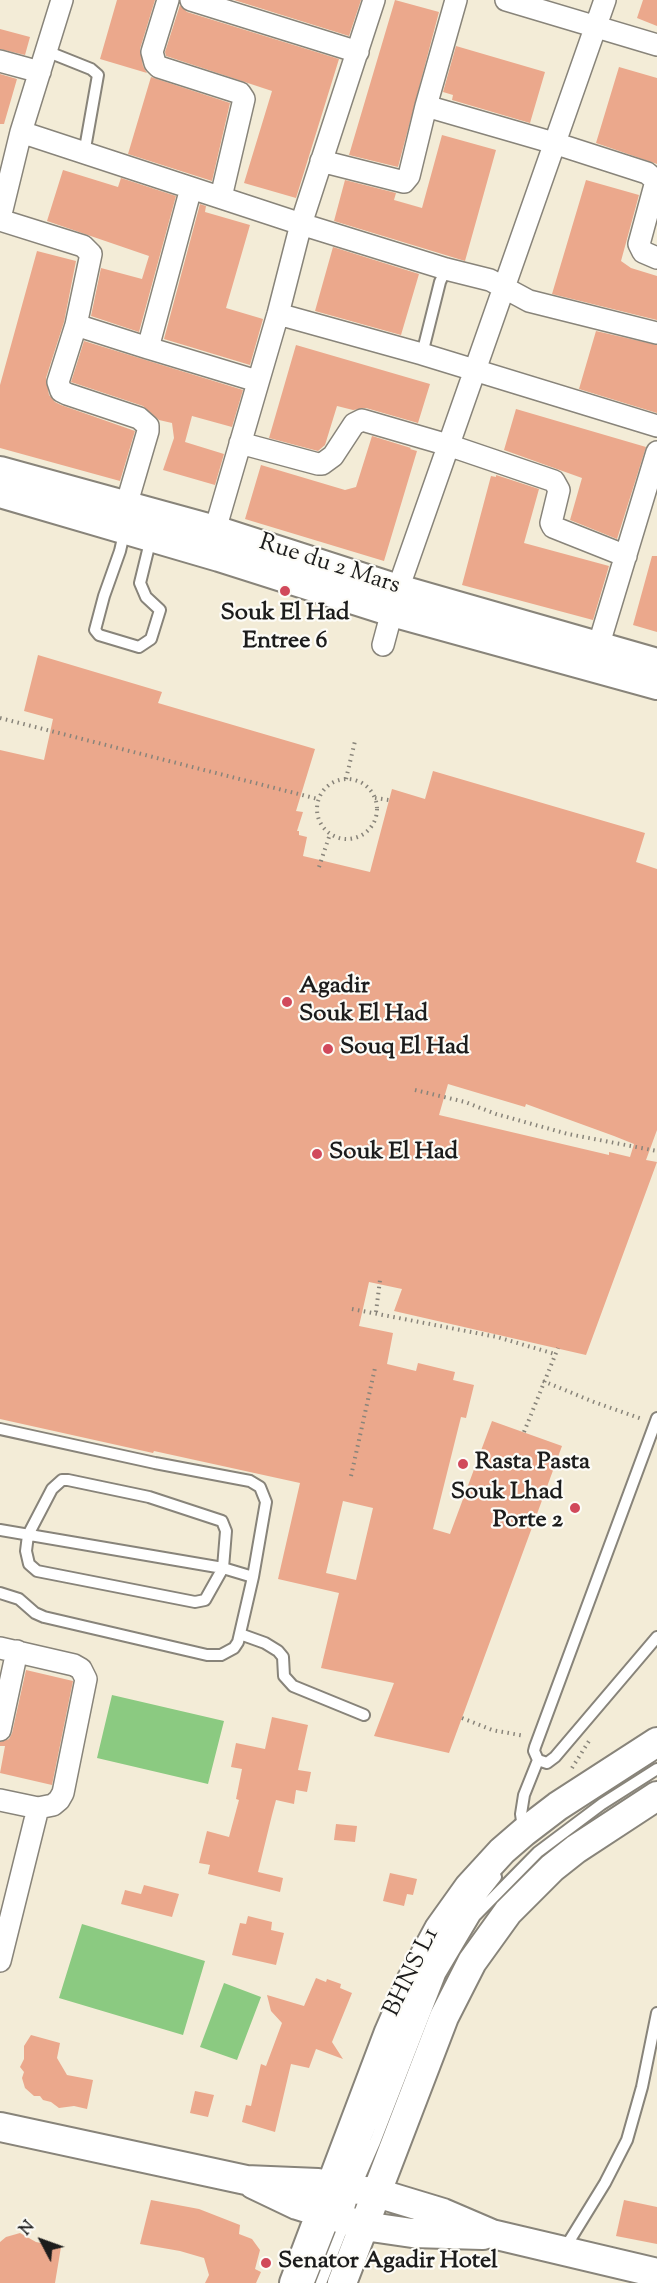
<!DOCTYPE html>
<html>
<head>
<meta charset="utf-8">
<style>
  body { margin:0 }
  #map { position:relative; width:657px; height:2283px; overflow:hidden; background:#f3ecd7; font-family:"Sorts Mill Goudy",serif }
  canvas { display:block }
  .north { position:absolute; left:12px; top:2211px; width:60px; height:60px; -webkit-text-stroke:4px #fdfcf7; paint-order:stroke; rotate:311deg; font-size:16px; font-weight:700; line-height:24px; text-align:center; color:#1c1c1c }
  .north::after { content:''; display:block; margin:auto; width:21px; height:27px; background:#1c1c1c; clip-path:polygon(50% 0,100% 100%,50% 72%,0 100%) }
</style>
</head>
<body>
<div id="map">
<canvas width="657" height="2283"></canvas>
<div class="north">N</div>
</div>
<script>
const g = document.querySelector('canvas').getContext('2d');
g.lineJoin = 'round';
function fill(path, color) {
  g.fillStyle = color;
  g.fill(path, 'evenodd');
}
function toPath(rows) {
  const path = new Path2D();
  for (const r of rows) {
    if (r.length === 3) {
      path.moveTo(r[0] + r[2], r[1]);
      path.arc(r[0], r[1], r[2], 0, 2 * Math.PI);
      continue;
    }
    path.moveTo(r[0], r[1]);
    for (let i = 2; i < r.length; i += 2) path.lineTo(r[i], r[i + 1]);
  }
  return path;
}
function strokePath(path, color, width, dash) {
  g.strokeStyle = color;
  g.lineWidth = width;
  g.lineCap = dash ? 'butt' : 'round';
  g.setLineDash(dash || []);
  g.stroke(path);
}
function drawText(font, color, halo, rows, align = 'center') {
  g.font = font + ' "Sorts Mill Goudy",serif';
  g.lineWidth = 4.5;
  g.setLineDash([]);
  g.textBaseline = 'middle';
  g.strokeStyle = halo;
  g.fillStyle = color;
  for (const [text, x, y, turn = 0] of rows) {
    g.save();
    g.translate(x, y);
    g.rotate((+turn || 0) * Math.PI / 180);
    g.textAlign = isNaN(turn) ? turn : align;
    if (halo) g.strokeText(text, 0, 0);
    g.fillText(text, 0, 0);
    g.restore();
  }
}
fill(toPath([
  [112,1695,224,1721,208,1784,97,1758],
  [82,1924,205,1961,183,2035,59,1998],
  [224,1983,261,1997,237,2060,200,2047]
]), '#8bca81');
fill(toPath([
  [117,0,155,0,140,49,143,66,147,73,100,59],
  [234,0,361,0,349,36],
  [395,0,439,12,398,167,349,155],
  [643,0,657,0,657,26,637,18],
  [180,5,187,12,339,59,296,198,244,183,272,91,166,56,165,52],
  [0,29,30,37,25,55,0,49],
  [456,46,545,72,530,123,452,100,453,95,443,92],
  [619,67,657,78,657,164,596,143],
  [0,74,17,79,4,124,0,124],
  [151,77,230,103,212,181,128,154],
  [442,135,496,150,465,261,334,221,345,180,396,193,394,200,422,208],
  [63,170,118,187,121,178,176,196,139,332,91,316,101,268,142,279,149,256,47,221],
  [586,180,639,195,621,261,631,268,657,276,657,320,552,294],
  [200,204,206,206,205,212,250,225,226,308,263,319,250,365,164,339],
  [333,247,419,274,401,335,315,311],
  [37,251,76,261,64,322,46,378,49,395,55,402,61,405,135,431,120,481,0,448,0,385],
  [596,331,657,345,657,413,579,389],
  [84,341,243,390,232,427,192,416,185,442,224,454,215,485,163,470,174,438,172,423,159,420,143,406,71,382],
  [296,345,430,384,418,423,366,408,353,410,337,406,325,445,318,451,269,438],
  [516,409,646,447,617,539,570,520,582,478,504,450],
  [372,436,411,448,410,449,417,451,384,561,245,519,261,465,345,490,356,487],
  [496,475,539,489,524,543,609,566,593,620,462,585,491,476,496,477],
  [652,556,657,556,657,632,633,625],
  [38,655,162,692,158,703,315,749,296,811,303,812,297,831,299,831,299,835,307,837,303,856,370,872,392,789,425,799,433,771,645,833,636,862,657,869,657,1130,646,1160,657,1162,586,1355,394,1311,402,1289,369,1282,359,1326,393,1333,387,1364,416,1371,418,1363,455,1372,453,1380,474,1385,466,1418,461,1417,433,1529,450,1534,492,1421,562,1446,449,1753,374,1736,394,1683,321,1668,339,1593,278,1579,300,1483,154,1451,153,1453,0,1419,0,750,44,760,53,719,24,711],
  [448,1084,525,1107,526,1104,614,1136,634,1144,630,1157,609,1152,609,1155,439,1115],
  [343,1501,373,1508,356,1580,326,1573],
  [26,1670,73,1681,52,1785,0,1773,5,1746,0,1746,0,1742,9,1739,12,1733],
  [272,1717,308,1725,298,1770,311,1772,307,1792,296,1790,294,1804,276,1800,272,1815,258,1872,283,1878,280,1892,208,1874,210,1865,199,1863,207,1831,229,1837,239,1800,236,1799,242,1769,231,1767,236,1743,265,1749],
  [336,1824,357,1826,355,1842,334,1840],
  [390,1873,417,1879,413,1895,407,1894,404,1906,383,1901],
  [144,1885,179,1894,172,1917,121,1904,125,1890,141,1894],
  [248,1916,272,1922,271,1930,284,1933,276,1965,232,1955,240,1923,246,1924],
  [316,1978,326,1982,327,1979,341,1984,340,1988,352,1993,332,2042,343,2059,316,2049,309,2068,291,2064,275,2132,242,2122,246,2105,251,2106,261,2064,266,2066,282,2023,271,2011,267,1995,304,2006],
  [31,2035,60,2043,57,2058,67,2075,93,2080,87,2109,74,2106,59,2108,51,2102,43,2100,40,2096,34,2096,25,2088,22,2078,24,2072,20,2067,24,2059,24,2046],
  [195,2091,214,2095,208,2117,190,2113],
  [151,2200,199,2209,240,2225,239,2234,252,2239,260,2250,255,2269,261,2272,256,2283,205,2283,209,2275,204,2258,180,2251,140,2244],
  [624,2200,657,2207,657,2244,616,2236],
  [20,2233,36,2242,61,2247,55,2283,0,2283,0,2242,6,2237]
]), '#eba88c');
const lane = toPath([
  [46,51,91,69,98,75,84,154],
  [422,354,440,282,446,269],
  [125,529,120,551,104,596,95,630,99,635,139,647,151,639,160,610,146,597,140,583,151,538],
  [657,1418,535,1747,534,1751,538,1760,547,1763,555,1757,657,1637],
  [0,1429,155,1463,250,1481,260,1487,266,1502,253,1577,238,1642,234,1648,221,1655,207,1655,44,1617,35,1613,19,1599,0,1593],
  [62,1480,68,1480,149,1497,222,1521,226,1531,223,1568,205,1600,195,1602,37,1571,29,1564,26,1551,28,1535,52,1489,62,1480],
  [0,1530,223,1568,253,1577],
  [240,1634,265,1643,278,1651,283,1657,284,1676,293,1686,364,1715],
  [523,1828,521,1814,524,1795,538,1760],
  [565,2248,605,2183,627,2140,642,2087,657,2013],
  [310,2280,424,1990,441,1955,470,1910,496,1877],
  [321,2283,345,2222,355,2188,375,2142,440,1975,475,1916,538,1852,602,1804,657,1769]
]);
const street = toPath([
  [168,0,152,52,155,63,159,67,240,93,244,99,221,197],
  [191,0,358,52],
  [506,0,657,45],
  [0,61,40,72],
  [426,106,456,0],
  [21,132,301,224,446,269,490,280,529,301,657,333],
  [321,161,404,182,409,176,426,106,554,143,647,173,654,179,655,185,639,244,643,252,657,258],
  [191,188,148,348,257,381],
  [0,218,21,132,62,0],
  [0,220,83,246,91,254,76,325,58,382,61,391,67,394,139,418,148,426,148,431,126,506],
  [278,314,422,354,657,426],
  [76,325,148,348],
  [240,443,318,464,322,464,333,456,354,424,362,420,448,445,554,481,559,490,551,523,553,527,626,556],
  [215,530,278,314,301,224,374,0],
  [383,645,398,589,605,0],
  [598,647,657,452],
  [0,1648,74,1665,81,1669,86,1679,63,1793,59,1800,53,1805,38,1808,0,1800],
  [0,1730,17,1651],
  [0,1961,38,1808]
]);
const secondary = toPath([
  [0,471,215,530,398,589,657,663],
  [0,493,219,557,392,612,657,685],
  [0,2127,246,2180,318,2183,377,2193,443,2213,492,2234,657,2273],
  [253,2184,297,2205,364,2226,412,2233,483,2235],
  [294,2283,389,2032,412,1979,439,1929,469,1887,502,1851,524,1832,558,1806,657,1742],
  [342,2283,444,2017,472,1962,508,1912,552,1868,576,1849,657,1796]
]);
strokePath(lane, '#88847a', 14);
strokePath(street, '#88847a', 24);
strokePath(secondary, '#88847a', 32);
strokePath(toPath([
  [0,718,318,799],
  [346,779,355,741],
  [347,809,30],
  [375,798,389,800],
  [319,867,330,834],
  [415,1090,465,1102,496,1114,568,1134,657,1151],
  [352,1309,497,1337,555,1354],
  [376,1312,380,1280],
  [543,1381,594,1402,642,1419],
  [524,1432,558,1348],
  [351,1476,375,1368],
  [462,1718,492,1730,525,1736],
  [572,1768,589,1741]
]), '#88847a', 4, [1.5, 4.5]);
strokePath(lane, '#fff', 10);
strokePath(street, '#fff', 21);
strokePath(secondary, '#fff', 28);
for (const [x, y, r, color] of [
  [285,591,6,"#d1495b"],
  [287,1002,6,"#d1495b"],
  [328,1049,6,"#d1495b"],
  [317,1154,6,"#d1495b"],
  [463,1464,6,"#d1495b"],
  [575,1508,6,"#d1495b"],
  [266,2263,6,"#d1495b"]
]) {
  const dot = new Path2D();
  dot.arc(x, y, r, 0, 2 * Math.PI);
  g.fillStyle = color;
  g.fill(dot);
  strokePath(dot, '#fdfcf7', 2);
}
drawText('24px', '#1c1c1c', '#fdfcf7', [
  ["Rue du 2 Mars",329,566,18],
  ["BHNS L1",413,1973,-64]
]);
drawText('bold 24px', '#1c1c1c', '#fdfcf7', [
  ["Souk El Had",285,615,"center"],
  ["Entree 6",285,643,"center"],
  ["Agadir",299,988],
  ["Souk El Had",299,1016],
  ["Souq El Had",340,1049],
  ["Souk El Had",329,1154],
  ["Rasta Pasta",475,1464],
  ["Souk Lhad",563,1494,"right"],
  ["Porte 2",563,1522,"right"],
  ["Senator Agadir Hotel",278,2263]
], 'left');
</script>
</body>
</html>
